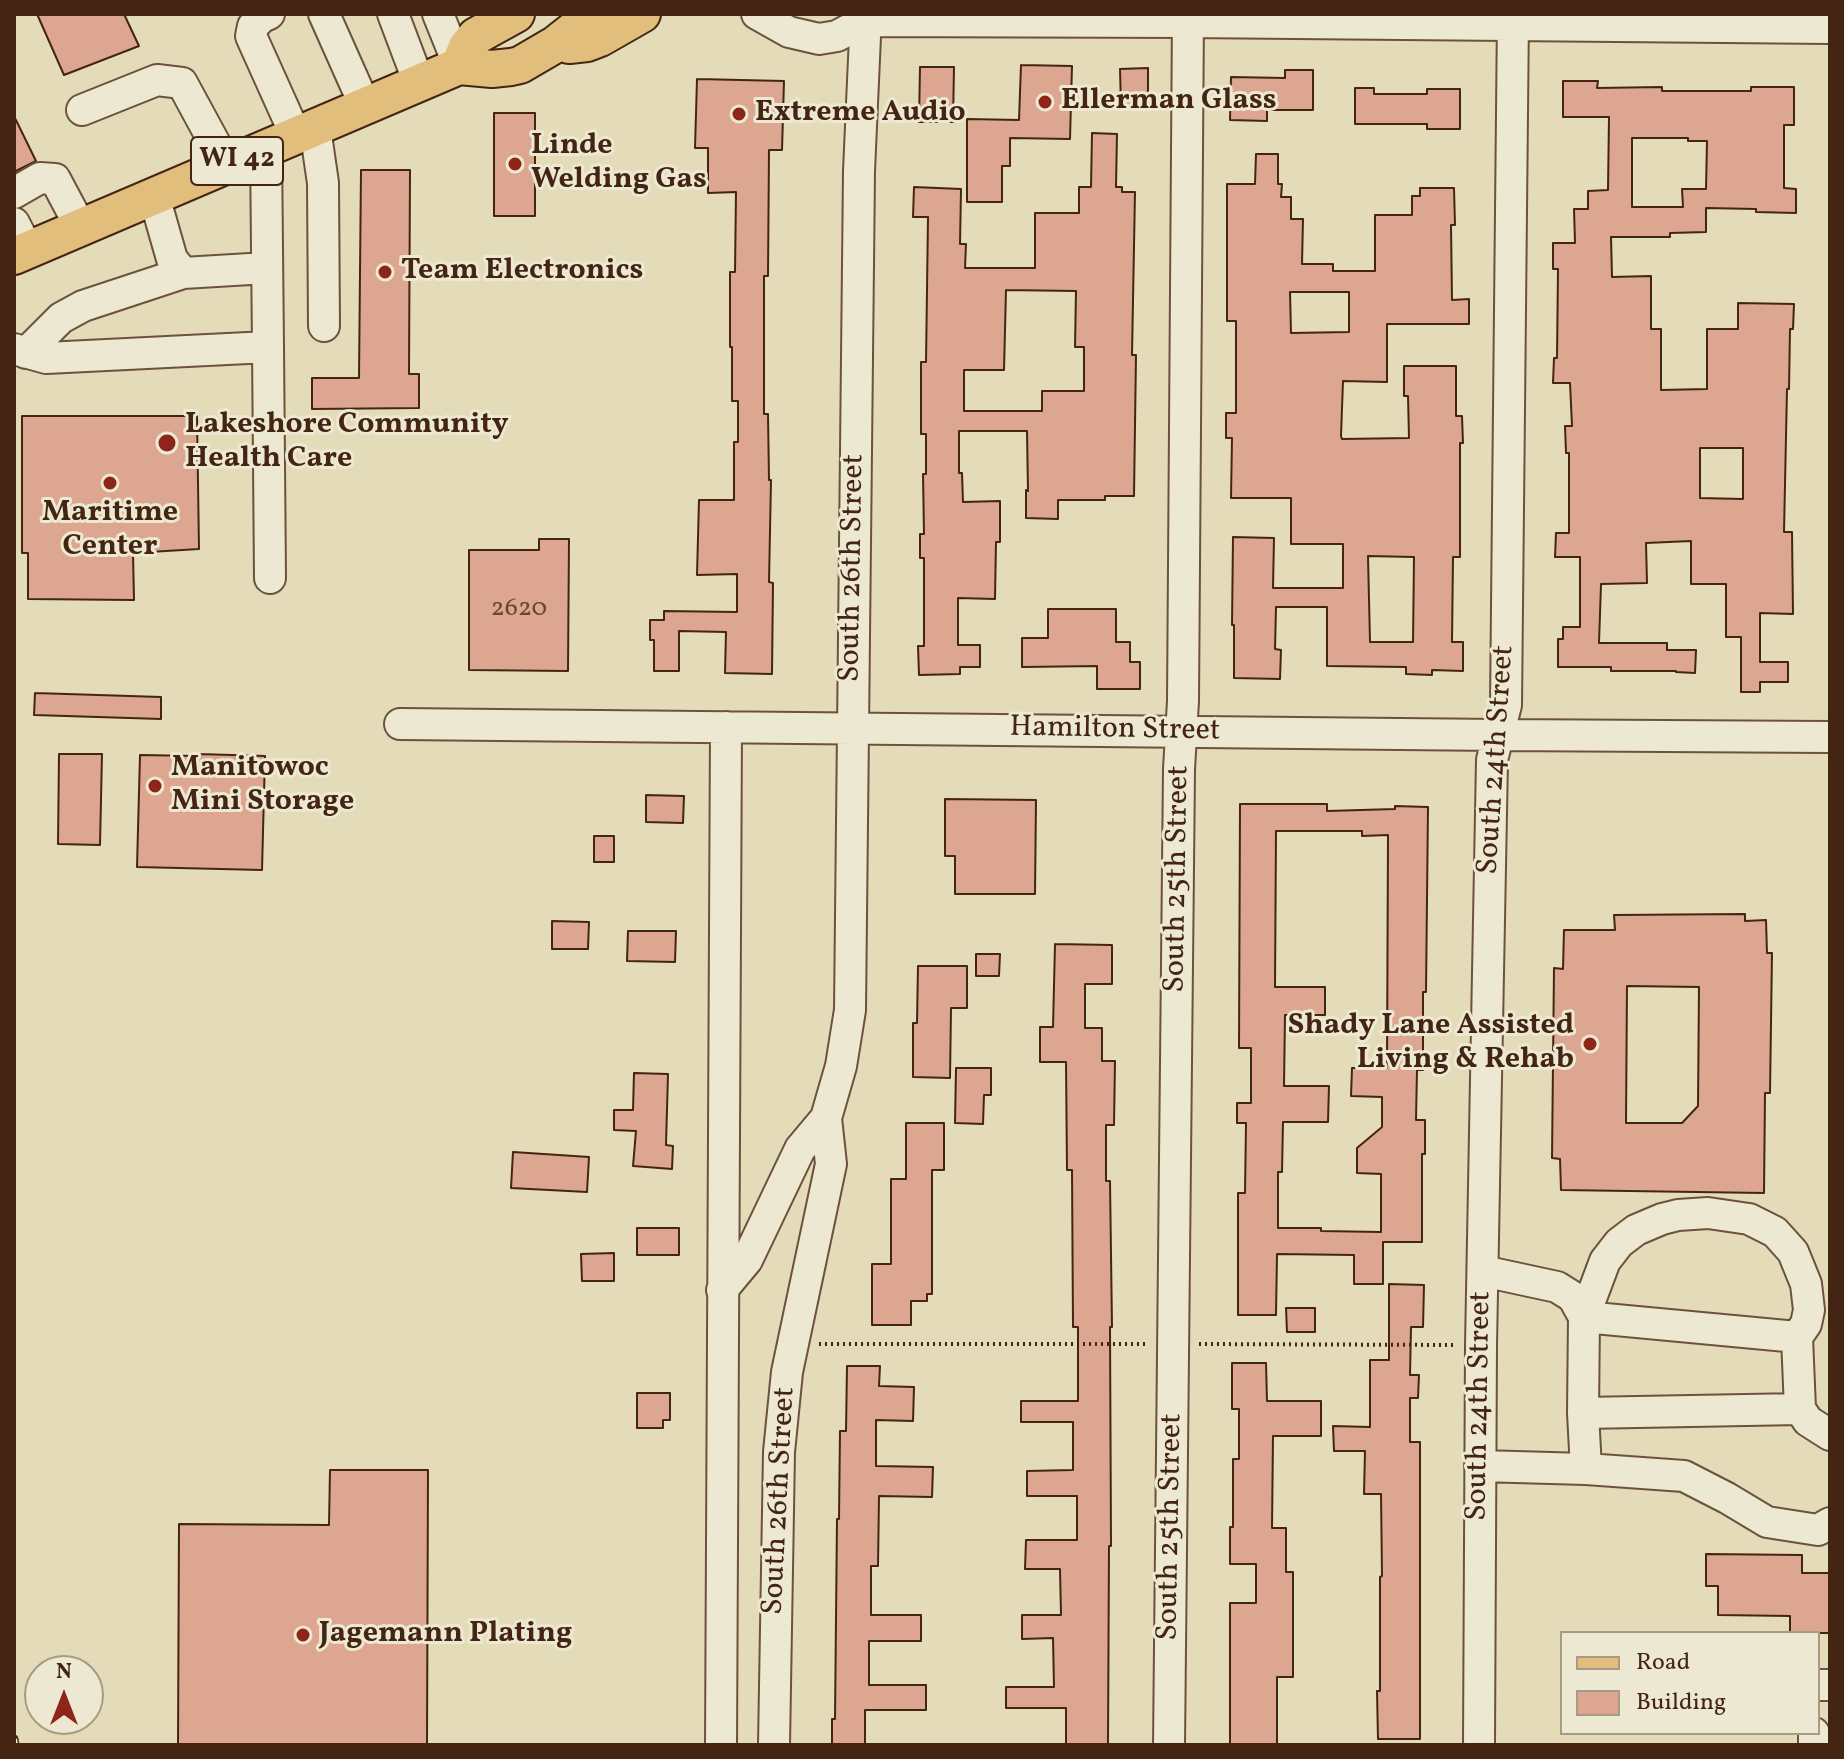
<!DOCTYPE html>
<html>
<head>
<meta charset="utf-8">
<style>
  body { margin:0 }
  #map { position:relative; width:1844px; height:1759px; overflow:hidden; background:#e4dbb9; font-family:Vollkorn,serif }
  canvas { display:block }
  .frame { position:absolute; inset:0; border:16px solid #442513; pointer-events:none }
  .legend { position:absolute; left:1560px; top:1631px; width:260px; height:104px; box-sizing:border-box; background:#ede8d2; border:2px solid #a99a86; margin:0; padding:10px 14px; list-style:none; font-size:24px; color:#442513 }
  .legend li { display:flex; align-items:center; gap:16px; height:40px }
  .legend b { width:40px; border:2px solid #a99a86 }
  .north { position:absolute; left:24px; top:1655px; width:80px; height:80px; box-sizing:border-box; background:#ede8d2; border:2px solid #a99a86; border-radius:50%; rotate:0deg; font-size:22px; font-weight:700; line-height:32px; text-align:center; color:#442513 }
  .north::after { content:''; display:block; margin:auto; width:28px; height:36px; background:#8f2418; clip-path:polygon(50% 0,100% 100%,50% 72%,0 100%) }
</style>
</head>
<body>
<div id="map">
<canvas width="1844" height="1759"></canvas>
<div class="frame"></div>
<ul class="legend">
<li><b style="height:10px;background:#e2be7c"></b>Road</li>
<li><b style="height:22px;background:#dda691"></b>Building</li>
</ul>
<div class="north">N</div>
</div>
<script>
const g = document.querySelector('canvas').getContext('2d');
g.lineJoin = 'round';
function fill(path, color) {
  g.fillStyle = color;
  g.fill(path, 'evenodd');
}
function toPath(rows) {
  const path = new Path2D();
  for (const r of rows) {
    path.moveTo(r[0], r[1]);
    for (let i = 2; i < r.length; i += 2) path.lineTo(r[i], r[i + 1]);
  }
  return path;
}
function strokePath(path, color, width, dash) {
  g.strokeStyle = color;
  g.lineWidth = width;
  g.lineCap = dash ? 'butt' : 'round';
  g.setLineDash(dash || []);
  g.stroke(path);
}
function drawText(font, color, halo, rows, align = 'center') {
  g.font = font + ' Vollkorn,serif';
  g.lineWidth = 6;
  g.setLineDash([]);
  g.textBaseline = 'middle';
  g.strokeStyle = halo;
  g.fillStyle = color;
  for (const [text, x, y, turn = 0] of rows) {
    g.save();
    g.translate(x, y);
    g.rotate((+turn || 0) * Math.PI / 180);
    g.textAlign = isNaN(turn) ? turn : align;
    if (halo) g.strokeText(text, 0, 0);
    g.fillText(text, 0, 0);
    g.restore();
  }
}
const building = toPath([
  [37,14,124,14,139,46,64,75,37,14],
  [1021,65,1072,66,1070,139,1010,138,1010,166,1002,166,1002,202,967,202,967,119,1019,120,1021,65],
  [920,67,954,67,953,122,919,122,920,67],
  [1148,68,1148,106,1121,107,1120,69,1148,68],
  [1285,70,1313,70,1313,110,1267,110,1267,121,1230,120,1231,77,1285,78,1285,70],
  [697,79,784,81,782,150,769,150,768,276,764,276,764,414,768,414,769,480,771,480,769,582,773,583,772,674,725,673,726,632,679,631,679,671,654,671,654,640,650,640,650,620,664,620,664,611,737,612,737,574,697,575,699,500,734,500,734,442,738,442,738,401,732,401,732,347,730,347,730,272,735,272,736,192,708,193,708,148,695,148,697,79],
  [1563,81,1598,81,1597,88,1662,87,1662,91,1751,91,1751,87,1794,87,1794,125,1784,125,1784,188,1796,189,1796,213,1756,212,1756,209,1706,208,1706,232,1670,233,1670,237,1611,237,1612,277,1651,276,1651,329,1661,329,1661,390,1707,389,1707,329,1738,329,1738,303,1794,304,1793,329,1790,329,1789,389,1787,389,1784,532,1792,532,1793,614,1760,613,1760,662,1788,662,1788,682,1760,682,1760,692,1741,692,1741,637,1726,637,1726,584,1691,584,1691,541,1646,543,1647,583,1601,584,1599,643,1667,643,1667,650,1696,650,1695,673,1676,672,1676,671,1611,671,1611,667,1558,667,1558,639,1563,639,1563,627,1580,627,1580,557,1555,557,1556,533,1569,533,1569,453,1566,453,1565,426,1572,426,1570,383,1553,383,1554,358,1557,358,1558,269,1553,269,1553,243,1575,243,1574,209,1588,209,1588,191,1608,190,1609,117,1563,117,1563,81],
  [1632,138,1688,138,1688,141,1707,141,1706,189,1682,189,1683,207,1632,207,1632,138],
  [1700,448,1743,448,1743,499,1700,498,1700,448],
  [1355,88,1374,88,1374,94,1427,94,1427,89,1460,89,1460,129,1427,129,1427,124,1355,124,1355,88],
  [494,113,535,113,535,216,494,216,494,113],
  [14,116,36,161,14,172,14,116],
  [1092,133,1117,134,1116,187,1122,187,1122,192,1135,192,1132,355,1136,355,1134,496,1105,496,1105,500,1058,500,1058,519,1026,518,1026,490,1028,491,1027,431,959,431,959,473,962,473,963,502,1000,501,1000,542,996,542,995,599,958,598,958,645,980,645,980,667,960,667,960,674,919,675,918,646,924,646,924,558,920,558,920,534,924,534,923,474,926,474,926,434,921,434,921,362,926,362,928,217,913,217,914,187,961,189,960,244,966,244,965,268,1035,268,1035,213,1079,213,1079,187,1091,187,1092,133],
  [1006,290,1076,291,1075,347,1084,347,1084,391,1042,391,1042,411,964,411,964,370,1004,370,1006,290],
  [1256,154,1278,154,1278,184,1282,184,1281,197,1291,197,1291,219,1303,219,1302,264,1333,264,1333,271,1375,271,1375,215,1412,215,1412,196,1420,196,1420,188,1454,188,1455,225,1451,225,1452,300,1469,299,1469,324,1387,324,1387,382,1343,381,1341,436,1342,439,1409,438,1408,396,1404,396,1404,366,1456,366,1456,416,1462,416,1463,443,1460,443,1460,557,1453,557,1452,642,1463,642,1463,671,1432,670,1432,675,1406,674,1406,667,1327,666,1327,607,1276,607,1275,649,1281,650,1280,679,1234,678,1234,625,1232,625,1233,537,1274,538,1273,588,1343,588,1343,544,1291,544,1291,498,1231,498,1232,438,1226,438,1226,413,1236,413,1236,321,1227,321,1227,184,1255,184,1256,154],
  [1290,292,1349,292,1349,332,1291,333,1290,292],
  [1368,556,1414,557,1413,642,1370,642,1368,556],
  [361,170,410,170,409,374,419,374,419,408,312,409,312,378,359,378,361,170],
  [22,416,197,416,199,549,133,553,134,600,28,599,28,553,22,553,22,416],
  [539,539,569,539,568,671,469,670,469,550,539,550,539,539],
  [1048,609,1116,609,1116,642,1130,642,1130,662,1140,662,1140,689,1097,689,1097,666,1022,667,1022,638,1048,638,1048,609],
  [35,693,161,697,161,719,34,715,35,693],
  [59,754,102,754,100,845,58,844,59,754],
  [198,754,265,756,262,870,137,867,140,755,197,756,198,754],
  [646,795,684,796,683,823,646,822,646,795],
  [945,799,1036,800,1035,894,955,894,955,856,945,856,945,799],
  [1240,804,1327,804,1327,811,1395,809,1395,806,1428,807,1426,992,1423,992,1423,1070,1417,1070,1416,1120,1425,1120,1425,1154,1422,1154,1422,1242,1383,1242,1383,1284,1354,1284,1354,1255,1277,1254,1276,1315,1238,1315,1238,1193,1245,1193,1246,1123,1237,1123,1237,1103,1251,1103,1251,1048,1239,1048,1240,804],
  [1276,831,1362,831,1362,836,1388,835,1387,1068,1352,1068,1351,1096,1382,1097,1382,1127,1357,1148,1357,1173,1381,1174,1381,1232,1321,1231,1321,1228,1278,1228,1278,1172,1282,1172,1283,1122,1328,1122,1329,1086,1284,1086,1285,1015,1325,1015,1325,987,1275,987,1276,831],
  [594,836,614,836,614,862,594,862,594,836],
  [1745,914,1745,921,1766,920,1767,953,1772,953,1770,1093,1765,1093,1764,1193,1561,1190,1560,1159,1552,1158,1554,968,1563,969,1564,930,1615,930,1614,915,1745,914],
  [1627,986,1699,987,1698,1106,1682,1123,1626,1123,1627,986],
  [552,921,589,922,588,949,552,949,552,921],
  [628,931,676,931,675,962,627,961,628,931],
  [1055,944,1112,945,1112,984,1085,984,1085,1028,1102,1028,1102,1061,1115,1061,1114,1125,1106,1125,1106,1181,1110,1181,1112,1327,1110,1327,1111,1546,1109,1546,1108,1745,1066,1745,1066,1708,1006,1708,1006,1687,1054,1687,1053,1638,1022,1639,1022,1615,1061,1615,1060,1569,1025,1569,1026,1540,1077,1540,1077,1496,1027,1496,1027,1471,1073,1470,1073,1422,1021,1422,1021,1401,1078,1401,1078,1327,1073,1327,1072,1170,1067,1170,1066,1062,1040,1062,1040,1027,1053,1027,1055,944],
  [976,954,1000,954,999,976,976,976,976,954],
  [918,966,967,966,967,1008,951,1008,950,1078,913,1077,913,1023,917,1023,918,966],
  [956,1068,991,1068,991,1095,984,1095,983,1124,955,1123,956,1068],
  [634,1073,668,1074,666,1145,673,1146,672,1169,633,1166,636,1131,614,1130,614,1110,633,1110,634,1073],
  [906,1123,944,1123,944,1170,932,1170,932,1294,927,1294,927,1301,911,1301,911,1325,872,1325,872,1264,891,1264,891,1179,906,1179,906,1123],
  [513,1152,589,1157,587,1192,511,1188,513,1152],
  [637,1228,679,1228,679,1255,637,1255,637,1228],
  [614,1253,614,1281,582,1281,581,1254,614,1253],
  [1389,1284,1424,1285,1423,1327,1411,1327,1410,1375,1419,1375,1418,1398,1410,1398,1410,1442,1420,1442,1420,1739,1378,1739,1377,1691,1380,1691,1380,1577,1382,1576,1381,1494,1364,1494,1365,1451,1334,1451,1333,1426,1370,1427,1370,1360,1389,1360,1389,1284],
  [1286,1308,1315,1308,1315,1332,1287,1332,1286,1308],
  [1232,1363,1266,1363,1267,1401,1321,1401,1321,1436,1273,1436,1272,1528,1286,1528,1286,1572,1293,1572,1293,1677,1277,1677,1277,1745,1230,1745,1230,1603,1256,1603,1256,1564,1230,1564,1230,1527,1233,1527,1233,1459,1239,1459,1239,1409,1232,1409,1232,1363],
  [847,1366,880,1366,879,1386,914,1387,913,1421,876,1420,876,1466,933,1467,932,1497,879,1496,878,1566,871,1566,871,1615,921,1615,921,1641,869,1641,869,1685,926,1685,926,1710,865,1710,865,1745,832,1745,832,1719,835,1719,837,1519,839,1519,840,1431,846,1431,847,1366],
  [637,1393,670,1393,670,1420,663,1420,663,1428,637,1428,637,1393],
  [330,1470,428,1470,427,1745,178,1745,179,1524,329,1525,330,1470],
  [1706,1554,1802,1555,1802,1573,1830,1573,1830,1633,1790,1633,1790,1616,1718,1615,1718,1586,1706,1586,1706,1554]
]);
fill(building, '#dda691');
strokePath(building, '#442513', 2);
const minor = toPath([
  [269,14,262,17,253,26,251,36,296,136],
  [324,14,365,106],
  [393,14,419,83],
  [438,14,459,66],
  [757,14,789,32,819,39,837,36,865,21,1188,22,1830,28],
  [82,110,157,80,182,83,227,166],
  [315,128,323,183,324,326],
  [14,193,40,178,55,179,81,228],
  [154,196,172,259,183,273,267,268],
  [14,223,28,250],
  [268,347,270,578],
  [14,349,46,358,268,347,266,149],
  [26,353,61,318,83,306,183,273],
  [400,724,1499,735,1830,737],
  [1483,1271,1557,1287,1573,1297,1584,1317,1797,1337,1800,1409,1808,1421,1830,1435],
  [722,1290,747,1260,800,1149,826,1118],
  [1583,1413,1800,1409],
  [1480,1466,1586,1469,1684,1476,1727,1498,1767,1522,1818,1530,1830,1523],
  [1586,1469,1583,1413,1584,1317,1605,1261,1619,1243,1636,1230,1662,1219,1678,1215,1708,1213,1749,1219,1775,1232,1793,1252,1806,1284,1809,1310,1806,1324,1797,1337],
  [1818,1685,1830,1685],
  [721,1745,726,727],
  [774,1745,779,1452,787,1372,831,1164,826,1118,841,1066,850,1010,859,171,866,14],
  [1169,1745,1179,769,1183,701,1188,14],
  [1479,1745,1481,1345,1492,760,1506,705,1513,14],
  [1814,1745,1814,1733]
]);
const major = toPath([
  [569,45,587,43,600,38,642,14],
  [459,66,467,47,476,36,516,14],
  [14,256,459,66,492,69,511,67,520,65,556,44,594,14]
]);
strokePath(minor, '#6c523c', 34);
strokePath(major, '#442513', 40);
strokePath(toPath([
  [819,1344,1147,1344],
  [1199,1344,1455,1345]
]), '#442513', 4, [2, 4]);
strokePath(minor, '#ede8d2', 30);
strokePath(major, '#e2be7c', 36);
const rail = toPath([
  [14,1739,15,1745]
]);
strokePath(rail, '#442513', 9);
strokePath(rail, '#ede8d2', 6, [18]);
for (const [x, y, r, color] of [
  [1045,102,8,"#8f2418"],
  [739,114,8,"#8f2418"],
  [515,164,8,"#8f2418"],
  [385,272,8,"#8f2418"],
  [167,443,10,"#8f2418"],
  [110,483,8,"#8f2418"],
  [155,786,8,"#8f2418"],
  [1590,1044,8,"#8f2418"],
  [303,1635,8,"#8f2418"]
]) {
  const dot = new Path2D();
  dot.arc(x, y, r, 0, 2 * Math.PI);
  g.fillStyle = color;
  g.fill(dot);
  strokePath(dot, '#ede8d2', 3);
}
drawText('26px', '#6a4532', null, [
  ["2620",519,610]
]);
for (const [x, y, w] of [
  [237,161,92]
]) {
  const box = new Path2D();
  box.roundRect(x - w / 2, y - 24, w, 48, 6);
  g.fillStyle = '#ede8d2';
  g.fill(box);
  strokePath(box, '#442513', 2);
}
drawText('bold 28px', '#442513', null, [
  ["WI 42",237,161]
]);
drawText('bold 30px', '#442513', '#ede8d2', [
  ["Ellerman Glass",1061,102],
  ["Extreme Audio",755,114],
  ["Linde",531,147],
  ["Welding Gas",531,181],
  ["Team Electronics",401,272],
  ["Lakeshore Community",185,426],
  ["Health Care",185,460],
  ["Maritime",110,514,"center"],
  ["Center",110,548,"center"],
  ["Manitowoc",171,769],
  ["Mini Storage",171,803],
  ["Shady Lane Assisted",1574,1027,"right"],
  ["Living & Rehab",1574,1061,"right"],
  ["Jagemann Plating",319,1635]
], 'left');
drawText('30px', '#442513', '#ede8d2', [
  ["South 26th Street",854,568,-89],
  ["Hamilton Street",1115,731,1],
  ["South 24th Street",1498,760,-86],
  ["South 25th Street",1179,879,-89],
  ["South 24th Street",1481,1406,-89],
  ["South 26th Street",781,1501,-87],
  ["South 25th Street",1172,1527,-89]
]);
</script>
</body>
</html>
